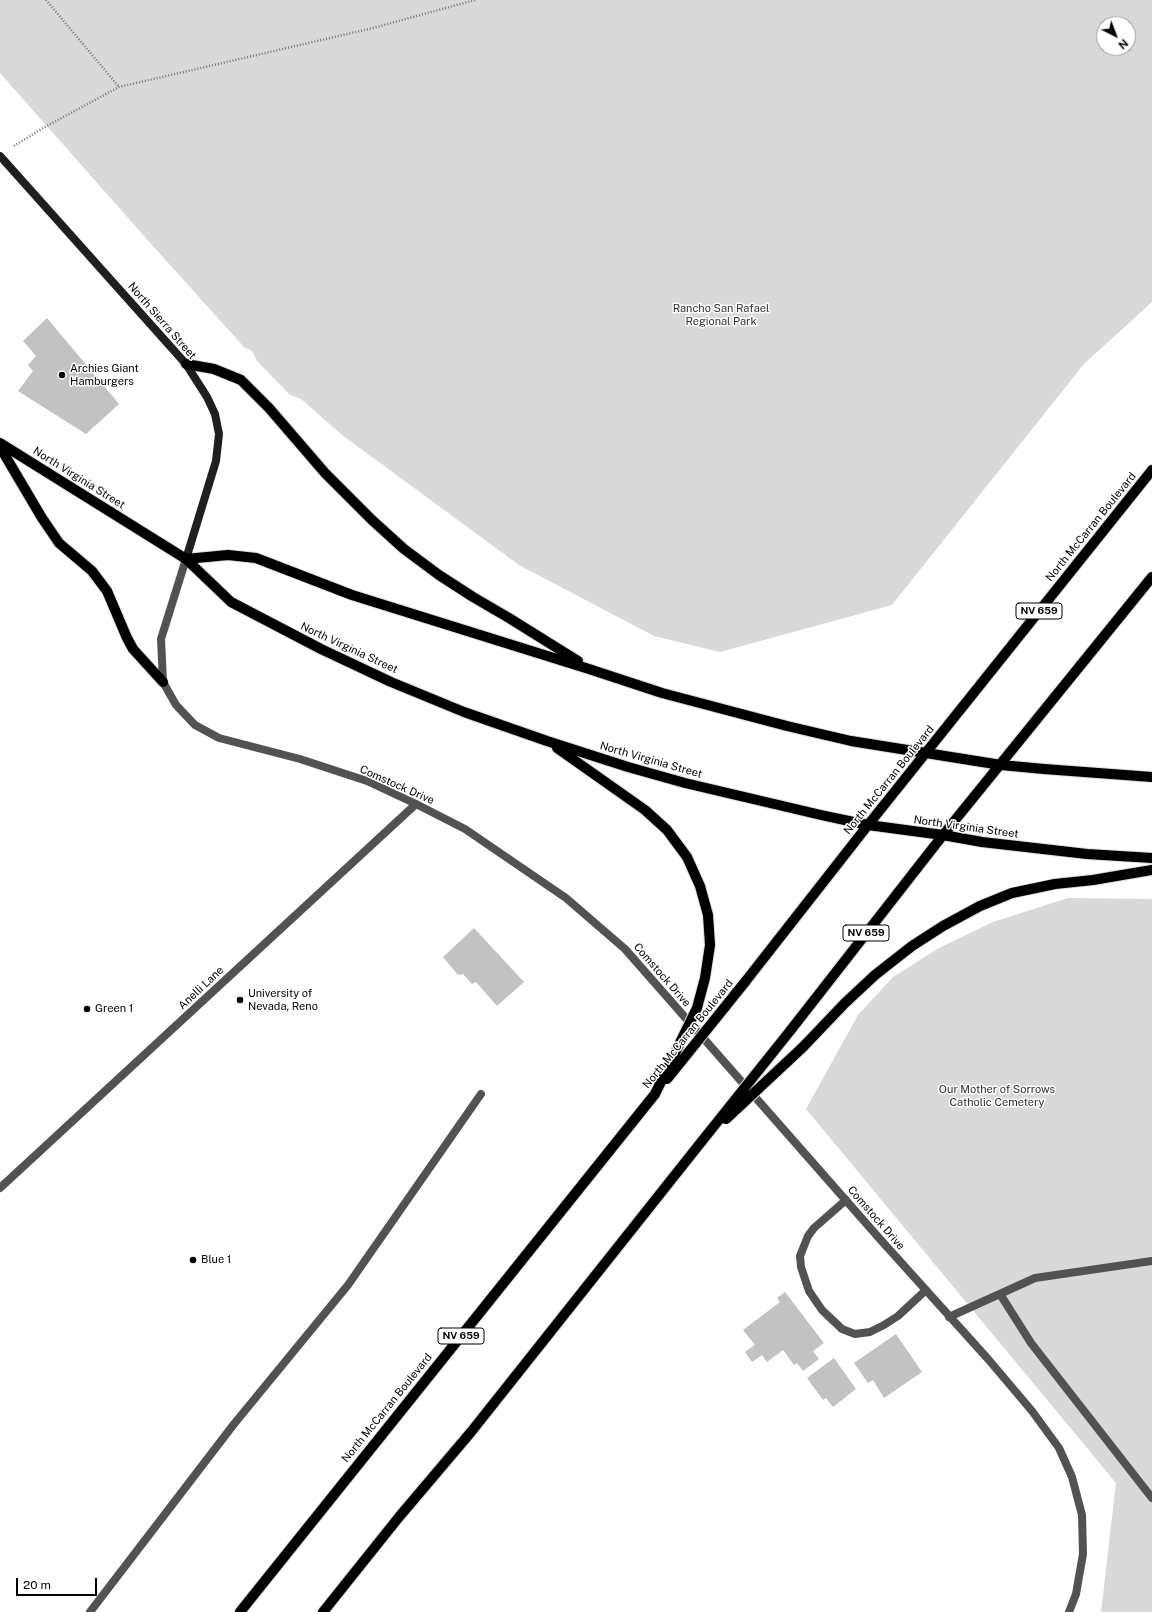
<!DOCTYPE html>
<html>
<head>
<meta charset="utf-8">
<style>
  body { margin:0 }
  #map { position:relative; width:1152px; height:1612px; overflow:hidden; background:#fff; font-family:"Public Sans",sans-serif }
  canvas { display:block }
  .north { position:absolute; left:1096px; top:16px; width:40px; height:40px; box-sizing:border-box; background:#fff; border:1px solid #999; border-radius:50%; rotate:138deg; font-size:11px; font-weight:700; line-height:16px; text-align:center; color:#000 }
  .north::after { content:''; display:block; margin:auto; width:14px; height:18px; background:#000; clip-path:polygon(50% 0,100% 100%,50% 72%,0 100%) }
  .scale { position:absolute; left:16px; top:1578px; width:81px; height:18px; box-sizing:border-box; border:2px solid #000; border-top:0; padding-left:5px; font-size:12px; line-height:14px; white-space:nowrap; color:#000; -webkit-text-stroke:3px #fff; paint-order:stroke }
</style>
</head>
<body>
<div id="map">
<canvas width="1152" height="1612"></canvas>
<div class="north">N</div>
<div class="scale">20 m</div>
</div>
<script>
const g = document.querySelector('canvas').getContext('2d');
g.lineJoin = 'round';
function fill(path, color) {
  g.fillStyle = color;
  g.fill(path, 'evenodd');
}
function toPath(rows) {
  const path = new Path2D();
  for (const r of rows) {
    path.moveTo(r[0], r[1]);
    for (let i = 2; i < r.length; i += 2) path.lineTo(r[i], r[i + 1]);
  }
  return path;
}
function strokePath(path, color, width, dash) {
  g.strokeStyle = color;
  g.lineWidth = width;
  g.lineCap = dash ? 'butt' : 'round';
  g.setLineDash(dash || []);
  g.stroke(path);
}
function drawText(font, color, halo, rows, align = 'center') {
  g.font = font + ' "Public Sans",sans-serif';
  g.lineWidth = 3;
  g.setLineDash([]);
  g.textBaseline = 'middle';
  g.strokeStyle = halo;
  g.fillStyle = color;
  for (const [text, x, y, turn = 0] of rows) {
    g.save();
    g.translate(x, y);
    g.rotate((+turn || 0) * Math.PI / 180);
    g.textAlign = isNaN(turn) ? turn : align;
    if (halo) g.strokeText(text, 0, 0);
    g.fillText(text, 0, 0);
    g.restore();
  }
}
fill(toPath([
  [0,0,1152,0,1152,302,1084,364,892,605,720,652,654,636,519,565,342,435,301,399,290,395,257,361,252,351,244,347,152,245,0,73],
  [1104,24,1128,24,1128,48,1104,48],
  [1068,898,1152,899,1152,1612,1101,1612,1116,1483,806,1109,858,1015,893,977,939,948,993,922]
]), '#d9d9d9');
fill(toPath([
  [47,318,119,404,86,434,18,391,33,371,28,365,36,356,23,341],
  [474,928,524,982,497,1006,476,982,472,984,463,974,458,975,443,957],
  [785,1292,824,1343,813,1351,819,1359,803,1371,797,1363,794,1365,783,1350,767,1362,762,1355,752,1362,745,1352,755,1345,743,1330,780,1302,777,1298],
  [896,1334,922,1372,884,1398,873,1380,868,1383,854,1363],
  [834,1358,856,1389,833,1407,826,1398,823,1400,807,1378]
]), '#c2c2c2');
const primary = toPath([
  [186,364,214,369,241,380,269,408,325,473,372,520,404,549,439,575,473,597,509,618,578,661],
  [0,443,186,559,231,602,321,649,391,682,464,712,547,741,628,767,685,783,821,815,868,825,943,835,982,842,1087,854,1152,858],
  [0,447,42,518,59,543,92,571,107,591,127,638,133,649,163,682],
  [186,559,228,555,256,558,352,595,589,669,662,693,787,726,851,741,1001,765,1044,769,1152,777],
  [557,748,645,810,667,830,687,857,700,886,708,915,710,945],
  [745,982,868,825,1152,470],
  [790,1031,943,835,1152,577],
  [803,1047,845,1003,875,975,912,946,943,926,980,906,1012,893,1055,884,1093,880,1152,870],
  [240,1612,655,1094],
  [323,1612,399,1517,471,1432,702,1141]
]);
strokePath(primary, '#dbdbdb', 12);
strokePath(toPath([
  [46,0,119,87],
  [14,146,43,128,119,87,373,28,475,0]
]), '#747474', 2.5, [1, 2]);
strokePath(toPath([
  [0,1188,416,804],
  [846,1200,814,1228,808,1236,800,1256,801,1267,809,1291,822,1310,842,1329,855,1334,870,1332,884,1325,898,1316,926,1290],
  [90,1612,234,1424,348,1285,481,1094]
]), '#525252', 8);
strokePath(toPath([
  [186,559,161,639,163,682,176,705,195,725,219,738,300,759,367,781,416,804,465,829,566,898,625,949,879,1238,988,1359,1032,1411,1059,1448,1072,1477,1082,1515,1083,1554,1076,1594,1069,1612],
  [1000,1294,1031,1343,1152,1498],
  [949,1317,1035,1278,1152,1261]
]), '#525252', 8);
strokePath(toPath([
  [0,156,186,364,207,397,215,414,219,434,216,461,186,559]
]), '#1f1f1f', 8);
strokePath(primary, '#000', 10);
const primaryBridge = toPath([
  [667,1079,745,982],
  [655,1094,697,1008,705,978,710,945],
  [726,1119,803,1047],
  [702,1141,790,1031]
]);
strokePath(primaryBridge, '#dbdbdb', 12, []);
strokePath(primaryBridge, '#000', 10);
for (const [x, y, r, color] of [
  [62,375,4,"#000"],
  [240,1000,4,"#000"],
  [87,1009,4,"#000"],
  [193,1260,4,"#000"]
]) {
  const dot = new Path2D();
  dot.arc(x, y, r, 0, 2 * Math.PI);
  g.fillStyle = color;
  g.fill(dot);
  strokePath(dot, '#fff', 1.5);
}
for (const [x, y, w] of [
  [1039,611,46],
  [866,933,46],
  [461,1336,46]
]) {
  const box = new Path2D();
  box.roundRect(x - w / 2, y - 8, w, 16, 3);
  g.fillStyle = '#fff';
  g.fill(box);
  strokePath(box, '#000', 1);
}
drawText('bold 10px', '#000', null, [
  ["NV 659",1039,611],
  ["NV 659",866,933],
  ["NV 659",461,1336]
]);
drawText('11px', '#303030', '#fff', [
  ["Rancho San Rafael",721,309],
  ["Regional Park",721,322],
  ["Our Mother of Sorrows",997,1090],
  ["Catholic Cemetery",997,1103]
]);
drawText('11px', '#000', '#fff', [
  ["North Sierra Street",162,321,49],
  ["North Virginia Street",79,478,32],
  ["North McCarran Boulevard",1091,527,-51],
  ["North Virginia Street",349,648,25],
  ["North Virginia Street",651,760,16],
  ["North McCarran Boulevard",889,780,-51],
  ["Comstock Drive",397,785,24],
  ["North Virginia Street",966,827,8],
  ["Comstock Drive",662,975,49],
  ["Anelli Lane",201,988,-43],
  ["North McCarran Boulevard",688,1034,-51],
  ["Comstock Drive",876,1218,49],
  ["North McCarran Boulevard",387,1408,-51]
]);
drawText('11px', '#000', '#fff', [
  ["Archies Giant",70,369],
  ["Hamburgers",70,382],
  ["University of",248,994],
  ["Nevada, Reno",248,1007],
  ["Green 1",95,1009],
  ["Blue 1",201,1260]
], 'left');
</script>
</body>
</html>
